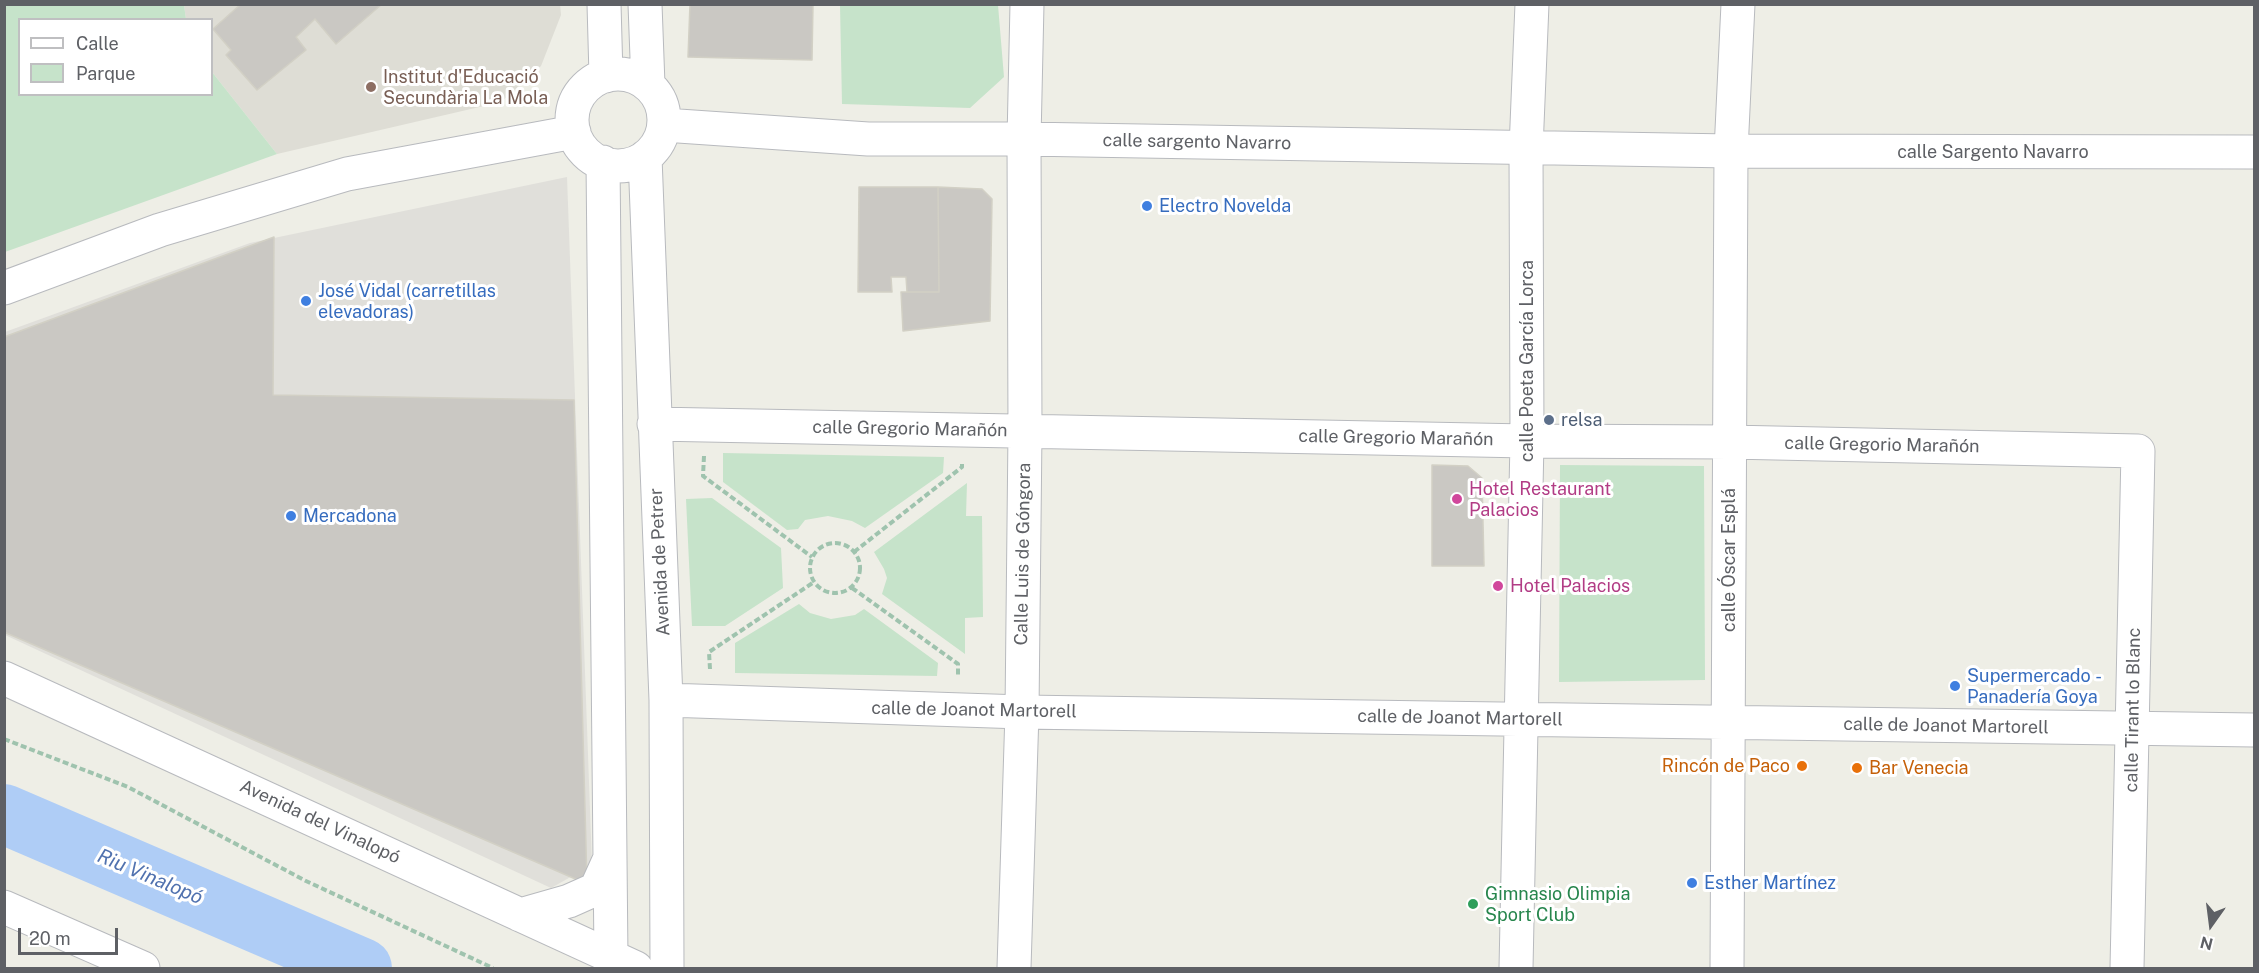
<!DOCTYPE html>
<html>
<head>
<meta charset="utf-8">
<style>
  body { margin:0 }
  #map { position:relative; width:2259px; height:973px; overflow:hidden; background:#eeeee6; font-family:"Public Sans",sans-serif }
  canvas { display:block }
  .frame { position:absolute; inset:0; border:6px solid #5e6065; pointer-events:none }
  .legend { position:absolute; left:18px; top:18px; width:195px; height:78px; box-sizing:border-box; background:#fff; border:2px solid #bfbfc1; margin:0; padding:8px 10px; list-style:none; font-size:18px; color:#5e6065 }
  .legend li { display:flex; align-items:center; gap:12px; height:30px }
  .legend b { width:30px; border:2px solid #bfbfc1 }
  .north { position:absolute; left:2181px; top:895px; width:60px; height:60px; -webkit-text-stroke:4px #fff; paint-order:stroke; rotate:194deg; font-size:16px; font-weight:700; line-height:24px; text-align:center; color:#5e6065 }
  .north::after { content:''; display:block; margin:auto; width:21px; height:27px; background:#5e6065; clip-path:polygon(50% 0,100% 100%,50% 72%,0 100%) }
  .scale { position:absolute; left:18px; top:928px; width:100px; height:27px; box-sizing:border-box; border:3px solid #5e6065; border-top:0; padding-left:8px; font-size:18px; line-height:21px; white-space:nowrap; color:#5e6065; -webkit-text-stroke:4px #fff; paint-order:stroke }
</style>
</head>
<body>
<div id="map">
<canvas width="2259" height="973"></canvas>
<div class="frame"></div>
<ul class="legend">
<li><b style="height:8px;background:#fff"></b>Calle</li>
<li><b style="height:16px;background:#c6e3ca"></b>Parque</li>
</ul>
<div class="north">N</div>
<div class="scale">20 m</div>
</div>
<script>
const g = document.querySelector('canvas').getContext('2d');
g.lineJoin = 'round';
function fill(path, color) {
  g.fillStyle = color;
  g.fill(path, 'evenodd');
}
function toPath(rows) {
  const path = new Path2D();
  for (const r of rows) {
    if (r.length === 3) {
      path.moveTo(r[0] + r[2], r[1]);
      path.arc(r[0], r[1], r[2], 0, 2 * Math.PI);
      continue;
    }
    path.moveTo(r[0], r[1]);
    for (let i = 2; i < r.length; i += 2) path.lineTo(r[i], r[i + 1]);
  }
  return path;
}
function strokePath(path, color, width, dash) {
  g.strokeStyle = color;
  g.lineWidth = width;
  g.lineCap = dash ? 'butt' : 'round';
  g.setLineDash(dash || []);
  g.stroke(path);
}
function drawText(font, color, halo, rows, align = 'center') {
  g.font = font + ' "Public Sans",sans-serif';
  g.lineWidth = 6;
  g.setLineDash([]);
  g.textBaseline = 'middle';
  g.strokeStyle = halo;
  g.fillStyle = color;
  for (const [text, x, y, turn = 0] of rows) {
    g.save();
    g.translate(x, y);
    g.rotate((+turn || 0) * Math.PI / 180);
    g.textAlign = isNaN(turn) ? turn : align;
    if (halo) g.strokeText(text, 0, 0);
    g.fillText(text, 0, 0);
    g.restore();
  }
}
fill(toPath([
  [567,177,592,865,551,888,5,635,5,332,250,243]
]), '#e0dfda');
fill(toPath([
  [560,4,561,15,541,66,501,102,277,154,212,72,212,20,186,19,184,5]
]), '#deddd5');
fill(toPath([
  [4,5,184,5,186,19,20,20,20,94,212,94,212,72,277,154,5,252],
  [840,5,998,5,1004,77,970,108,842,104],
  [723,453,944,457,943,473,865,528,852,521,828,516,805,520,798,529,787,530,723,482],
  [1560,465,1704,466,1705,680,1559,682],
  [967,483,966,516,982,516,983,617,965,618,965,654,882,594,887,578,884,569,874,552],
  [712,498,781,548,783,588,725,626,692,626,686,499],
  [799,604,810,613,831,619,855,615,864,609,938,663,937,676,735,673,735,643]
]), '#c6e3ca');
strokePath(toPath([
  [4,814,362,968]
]), '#afcdf6', 60);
const building = toPath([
  [241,4,382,4,336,44,315,19,296,37,306,50,257,90,226,55,231,50,213,29,241,4],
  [690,4,813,4,812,60,688,57,690,4],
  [859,187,938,187,939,292,907,292,906,277,891,277,892,292,858,292,859,187],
  [938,187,982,189,992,199,990,321,903,331,901,292,939,292,938,187],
  [274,237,273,395,574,400,587,884,4,632,4,337,274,237],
  [1432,465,1468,466,1482,478,1484,566,1432,566,1432,465]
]);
fill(building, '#cac8c3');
strokePath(building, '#d2d0c5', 1.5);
const minor = toPath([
  [604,4,606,76],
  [645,4,648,85],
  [618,120,46],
  [664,125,868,139,1024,139,1731,151,2254,152],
  [645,157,666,700,667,968],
  [603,162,611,957],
  [4,288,160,230,347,174,574,132],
  [654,424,1527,441,1730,442,2138,451,2127,968],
  [4,678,636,968],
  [666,700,1022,712,2254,730],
  [4,907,143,968],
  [520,915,569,901,596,889,610,858],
  [1014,968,1022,712,1025,431,1024,139,1027,4],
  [1516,968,1527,441,1526,149,1532,4],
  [1727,968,1731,151,1738,4]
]);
strokePath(minor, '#b8babe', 35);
strokePath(toPath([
  [704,456,703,476,812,557],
  [835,568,25],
  [854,552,962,467,962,464],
  [852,588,958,664,958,677],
  [710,669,709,652,814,582],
  [4,739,128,787,306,881,493,968]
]), '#9fc3ae', 4, [6, 3]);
strokePath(minor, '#fff', 33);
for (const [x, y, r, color] of [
  [371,87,6,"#8d6e63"],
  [1147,206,6,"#3f7fe0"],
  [306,301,6,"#3f7fe0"],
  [1549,420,6,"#5c6f8a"],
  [1457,499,6,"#d1479c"],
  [291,516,6,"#3f7fe0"],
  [1498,586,6,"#d1479c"],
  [1955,686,6,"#3f7fe0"],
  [1802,766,6,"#e8710a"],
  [1857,768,6,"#e8710a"],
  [1692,883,6,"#3f7fe0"],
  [1473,904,6,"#2e9e5b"]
]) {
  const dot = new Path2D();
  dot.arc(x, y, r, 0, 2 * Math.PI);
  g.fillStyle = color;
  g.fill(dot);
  strokePath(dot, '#fff', 2);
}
drawText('18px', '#785e54', '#fff', [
  ["Institut d'Educació",383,77],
  ["Secundària La Mola",383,98]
], 'left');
drawText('18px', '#5e6065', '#fff', [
  ["calle sargento Navarro",1197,142,1],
  ["calle Sargento Navarro",1993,152],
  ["calle Poeta García Lorca",1527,361,-90],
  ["calle Gregorio Marañón",910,429,1],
  ["calle Gregorio Marañón",1396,438,1],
  ["calle Gregorio Marañón",1882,445,1],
  ["Calle Luis de Góngora",1023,554,-89],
  ["calle Óscar Esplá",1729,560,-90],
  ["Avenida de Petrer",660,562,-93],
  ["calle de Joanot Martorell",974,710,1],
  ["calle Tirant lo Blanc",2133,710,-89],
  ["calle de Joanot Martorell",1460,718,1],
  ["calle de Joanot Martorell",1946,726,1],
  ["Avenida del Vinalopó",320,822,25]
]);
drawText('18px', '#366cbe', '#fff', [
  ["Electro Novelda",1159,206],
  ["José Vidal (carretillas",318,291],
  ["elevadoras)",318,312],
  ["Mercadona",303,516],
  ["Supermercado -",1967,676],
  ["Panadería Goya",1967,697],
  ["Esther Martínez",1704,883]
], 'left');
drawText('18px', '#4e5e75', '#fff', [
  ["relsa",1561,420]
], 'left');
drawText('18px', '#b23c85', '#fff', [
  ["Hotel Restaurant",1469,489],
  ["Palacios",1469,510],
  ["Hotel Palacios",1510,586]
], 'left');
drawText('18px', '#c56008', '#fff', [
  ["Rincón de Paco",1790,766],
  ["Bar Venecia",1869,768,"left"]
], 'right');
drawText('18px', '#27864d', '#fff', [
  ["Gimnasio Olimpia",1485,894],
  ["Sport Club",1485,915]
], 'left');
drawText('italic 20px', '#5172af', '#fff', [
  ["Riu Vinalopó",150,877,23]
]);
</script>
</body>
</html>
